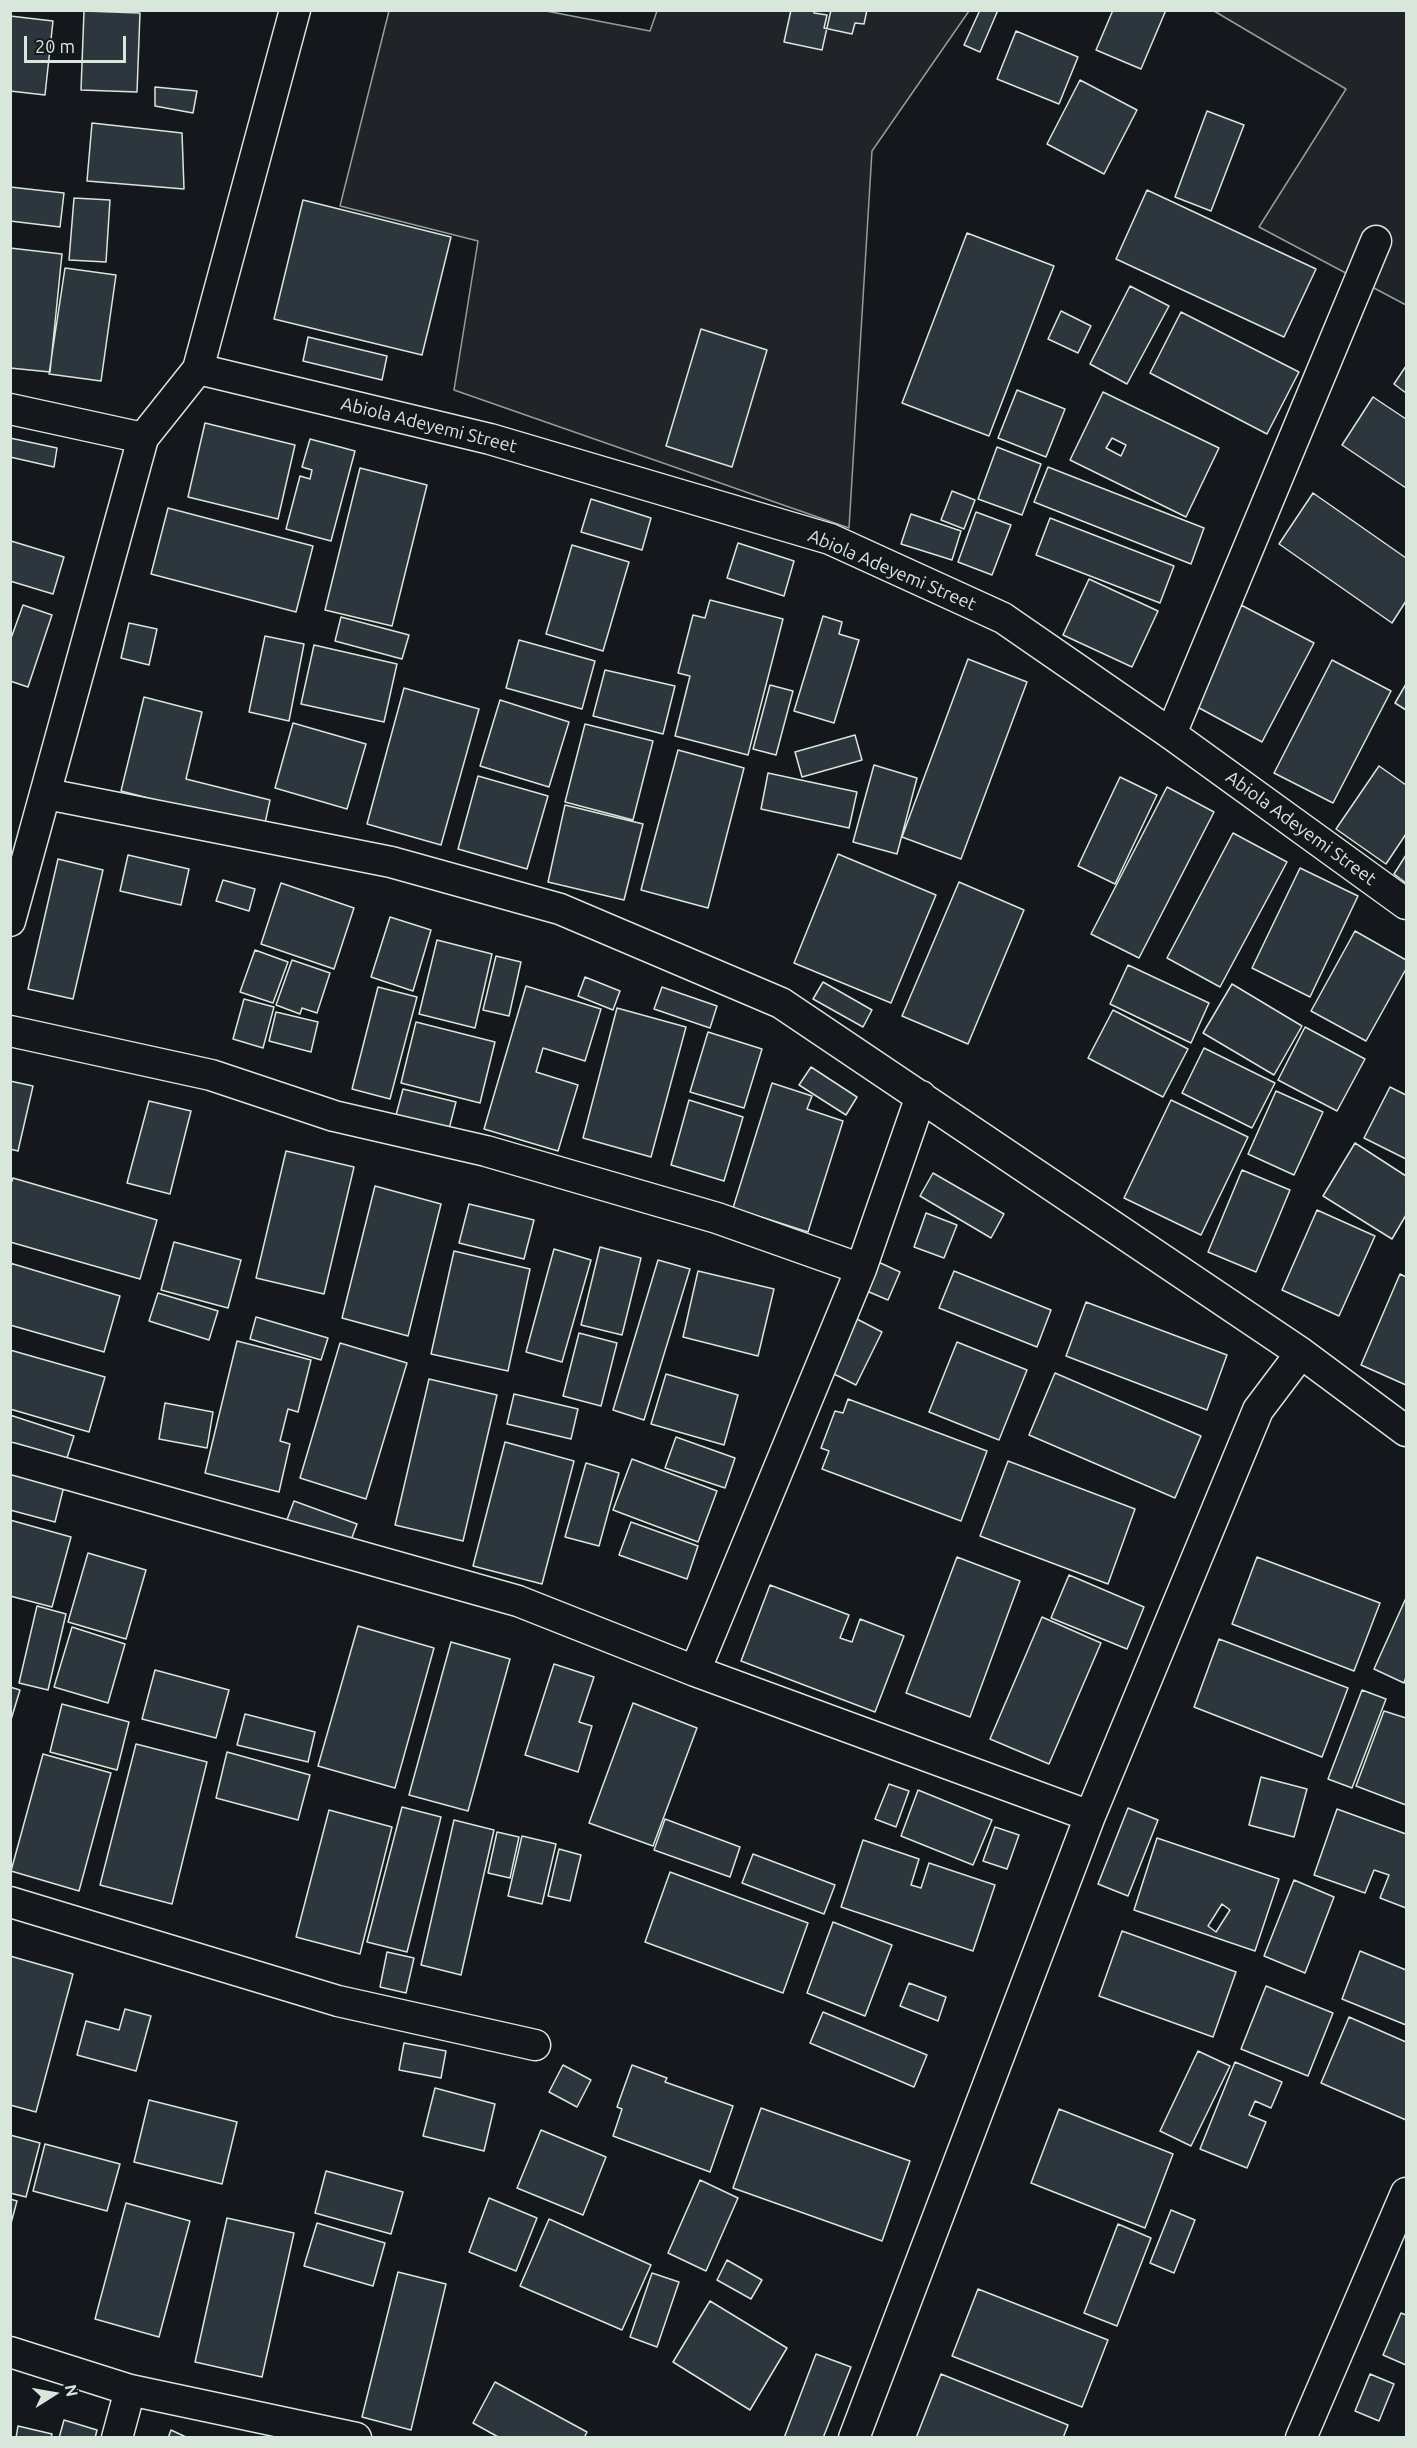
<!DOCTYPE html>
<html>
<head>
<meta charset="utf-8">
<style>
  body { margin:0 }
  #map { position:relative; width:1417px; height:2448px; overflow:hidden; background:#14181c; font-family:Ubuntu,sans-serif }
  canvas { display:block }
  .frame { position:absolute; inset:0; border:12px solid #d8e6dc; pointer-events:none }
  .north { position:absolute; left:24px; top:2364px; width:60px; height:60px; -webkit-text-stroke:4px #14181c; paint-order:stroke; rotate:79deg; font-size:16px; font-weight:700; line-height:24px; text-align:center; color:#d8e6dc }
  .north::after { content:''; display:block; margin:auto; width:21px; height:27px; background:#d8e6dc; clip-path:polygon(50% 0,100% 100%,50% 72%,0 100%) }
  .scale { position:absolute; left:24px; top:36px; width:102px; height:27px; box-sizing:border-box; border:3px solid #d8e6dc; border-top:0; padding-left:8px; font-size:18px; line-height:21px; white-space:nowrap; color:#d8e6dc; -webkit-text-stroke:4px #14181c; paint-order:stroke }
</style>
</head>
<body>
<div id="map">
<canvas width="1417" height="2448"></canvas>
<div class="frame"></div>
<div class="north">N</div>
<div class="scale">20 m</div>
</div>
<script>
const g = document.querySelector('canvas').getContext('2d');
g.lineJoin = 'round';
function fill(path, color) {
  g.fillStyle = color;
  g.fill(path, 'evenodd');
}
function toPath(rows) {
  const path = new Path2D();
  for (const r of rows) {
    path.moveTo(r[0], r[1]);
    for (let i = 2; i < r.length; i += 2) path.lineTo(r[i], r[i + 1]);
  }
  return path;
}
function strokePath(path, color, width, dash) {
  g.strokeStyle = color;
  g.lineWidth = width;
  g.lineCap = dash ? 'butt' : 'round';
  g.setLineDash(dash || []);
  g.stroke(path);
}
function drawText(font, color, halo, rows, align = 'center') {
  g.font = font + ' Ubuntu,sans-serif';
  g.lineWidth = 4.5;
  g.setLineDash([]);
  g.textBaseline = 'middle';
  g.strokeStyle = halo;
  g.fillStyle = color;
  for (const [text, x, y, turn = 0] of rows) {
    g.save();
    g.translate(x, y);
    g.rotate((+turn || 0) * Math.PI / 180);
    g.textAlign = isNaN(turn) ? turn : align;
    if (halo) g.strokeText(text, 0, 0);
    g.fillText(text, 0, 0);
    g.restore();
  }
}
const green = toPath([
  [389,11,546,11,650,31,657,11,969,11,872,151,849,528,454,390,478,241,340,206,389,11],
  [1214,11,1406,11,1406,305,1259,227,1346,89,1214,11]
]);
fill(green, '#202428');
strokePath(green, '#939e99', 1.5);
const building = toPath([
  [791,10,831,10,822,50,784,42,791,10],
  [814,10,867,10,864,24,855,23,852,34,824,28,827,15,814,13,814,10],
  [980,10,998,10,980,52,964,45,980,10],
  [1113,10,1166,10,1141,69,1096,50,1113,10],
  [84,11,140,13,137,92,81,90,84,11],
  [10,16,53,21,45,95,10,91,10,16],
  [1016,31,1078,57,1059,104,997,79,1016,31],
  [1080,80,1137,110,1104,174,1047,144,1080,80],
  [155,87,197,91,193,113,155,106,155,87],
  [1207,111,1244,125,1211,211,1175,197,1207,111],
  [92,123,182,133,184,189,87,181,92,123],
  [10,187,64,193,60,227,10,221,10,187],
  [1147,190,1316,269,1284,337,1116,259,1147,190],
  [74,198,110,200,106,262,69,260,74,198],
  [303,200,451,237,422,355,274,319,303,200],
  [967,233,1054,266,989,436,902,403,967,233],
  [10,248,62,254,50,372,10,368,10,248],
  [65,268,116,275,101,381,49,374,65,268],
  [1130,286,1169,306,1127,384,1090,364,1130,286],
  [1061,311,1091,326,1078,353,1048,339,1061,311],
  [1181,312,1299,372,1267,434,1150,373,1181,312],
  [701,329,767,350,732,467,666,446,701,329],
  [308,337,387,356,382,380,303,361,308,337],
  [1406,366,1406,393,1394,384,1406,366],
  [1017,390,1065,409,1046,457,998,438,1017,390],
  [1103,392,1219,448,1186,517,1070,460,1103,392],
  [1112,438,1126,445,1121,456,1106,448,1112,438],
  [1373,397,1406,419,1406,488,1342,445,1373,397],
  [205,423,295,445,278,519,188,497,205,423],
  [10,438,57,448,54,467,10,457,10,438],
  [310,439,355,451,331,541,286,529,300,476,310,479,312,470,302,467,310,439],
  [997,447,1041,464,1022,515,978,499,997,447],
  [1048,467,1204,528,1191,564,1034,502,1048,467],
  [360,468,427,485,392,626,325,610,360,468],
  [952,491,975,500,964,529,941,520,952,491],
  [1313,493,1406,558,1406,601,1392,623,1279,544,1313,493],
  [591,499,651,518,642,550,581,532,591,499],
  [168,508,313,546,296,612,151,574,168,508],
  [976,512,1011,525,992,575,958,562,976,512],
  [911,514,961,531,952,560,901,544,911,514],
  [1050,518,1174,566,1160,603,1036,555,1050,518],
  [11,541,64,557,53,594,10,581,11,541],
  [738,543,794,561,784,596,727,578,738,543],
  [572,545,629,562,603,651,546,634,572,545],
  [1089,579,1158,611,1132,667,1063,635,1089,579],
  [710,600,783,619,748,755,675,736,690,676,678,673,693,615,705,618,710,600],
  [23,605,52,615,28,687,10,681,10,641,23,605],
  [1241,605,1314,643,1262,742,1190,703,1241,605],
  [823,616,842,622,839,634,859,640,834,723,794,711,823,616],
  [341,617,409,635,402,659,335,641,341,617],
  [129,623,157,629,149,665,121,658,129,623],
  [265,636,304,644,289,721,249,712,265,636],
  [519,640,595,661,582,709,506,688,519,640],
  [314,645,397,664,384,722,301,704,314,645],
  [968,659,1027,682,961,859,902,837,968,659],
  [1332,660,1391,691,1333,803,1274,773,1332,660],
  [605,670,675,686,663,734,593,716,605,670],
  [1406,684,1406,710,1395,703,1406,684],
  [770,685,793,691,776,755,753,749,770,685],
  [404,688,479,709,441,845,367,824,404,688],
  [144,697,202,712,186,779,270,800,264,828,121,791,144,697],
  [500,700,569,722,549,787,480,766,500,700],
  [293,723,366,744,347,809,275,788,293,723],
  [585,724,653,741,633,820,565,802,585,724],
  [855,735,862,760,802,777,795,752,855,735],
  [678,750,744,768,708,908,641,890,678,750],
  [874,765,917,778,897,854,853,842,874,765],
  [1379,766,1406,785,1406,834,1386,864,1336,829,1379,766],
  [768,773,857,792,849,828,761,809,768,773],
  [478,776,548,796,527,869,458,849,478,776],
  [1120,777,1157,795,1115,884,1078,866,1120,777],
  [1167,787,1214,812,1139,958,1091,934,1167,787],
  [565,805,643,824,624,900,548,882,565,805],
  [1233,833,1287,862,1220,987,1167,958,1233,833],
  [838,854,936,895,891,1003,794,963,838,854],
  [128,855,189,869,181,905,120,891,128,855],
  [1406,855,1406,883,1394,874,1406,855],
  [58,859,103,870,73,999,28,989,58,859],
  [1300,868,1358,896,1310,997,1252,968,1300,868],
  [223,880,255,889,249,911,216,901,223,880],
  [959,882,1024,910,968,1044,902,1016,959,882],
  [281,883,354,908,334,969,261,944,281,883],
  [390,917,431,930,413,991,371,977,390,917],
  [1355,931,1406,960,1406,969,1366,1041,1311,1011,1355,931],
  [437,940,492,954,475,1028,419,1014,437,940],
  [255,950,288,962,273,1003,240,992,255,950],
  [496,956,521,962,509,1016,483,1010,496,956],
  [292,960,330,973,317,1013,302,1008,300,1014,276,1005,292,960],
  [1128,965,1209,1003,1191,1043,1110,1004,1128,965],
  [585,977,620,991,613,1010,578,996,585,977],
  [823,982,872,1010,863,1027,813,999,823,982],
  [1232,984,1302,1026,1274,1075,1203,1033,1232,984],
  [526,986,601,1009,585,1061,543,1048,536,1072,578,1085,558,1151,484,1129,526,986],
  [378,987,417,997,390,1099,352,1089,378,987],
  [662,987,717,1006,710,1028,654,1009,662,987],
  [244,999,274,1007,263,1048,233,1039,244,999],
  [617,1008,686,1027,651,1157,583,1138,617,1008],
  [1113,1010,1188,1049,1163,1097,1088,1058,1113,1010],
  [276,1012,318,1022,311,1052,269,1041,276,1012],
  [416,1022,495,1042,480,1103,401,1083,416,1022],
  [1305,1027,1365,1059,1337,1111,1278,1080,1305,1027],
  [708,1032,762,1049,744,1108,690,1092,708,1032],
  [1204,1048,1275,1083,1252,1128,1182,1093,1204,1048],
  [811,1067,857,1097,846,1115,799,1085,811,1067],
  [10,1081,33,1086,18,1151,10,1149,10,1081],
  [772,1083,812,1096,807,1109,843,1121,808,1232,733,1208,772,1083],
  [1390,1087,1406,1095,1406,1159,1364,1138,1390,1087],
  [403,1089,456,1102,449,1129,396,1115,403,1089],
  [1276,1091,1323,1112,1294,1175,1248,1154,1276,1091],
  [689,1100,743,1117,724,1181,671,1165,689,1100],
  [1171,1100,1248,1137,1201,1235,1124,1198,1171,1100],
  [149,1101,191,1111,170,1194,127,1183,149,1101],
  [1355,1143,1406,1176,1406,1215,1392,1239,1323,1196,1355,1143],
  [286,1151,354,1167,324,1294,256,1278,286,1151],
  [1242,1170,1290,1190,1256,1272,1208,1252,1242,1170],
  [933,1173,1004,1214,991,1238,920,1196,933,1173],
  [13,1178,157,1220,140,1279,10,1242,10,1186,13,1178],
  [375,1186,441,1204,408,1336,342,1318,375,1186],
  [469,1204,534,1220,524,1259,459,1243,469,1204],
  [1317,1210,1375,1236,1339,1316,1282,1290,1317,1210],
  [926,1213,957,1225,944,1258,914,1247,926,1213],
  [174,1242,241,1260,228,1308,161,1290,174,1242],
  [600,1247,641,1258,622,1335,581,1325,600,1247],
  [554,1249,591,1260,562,1362,526,1352,554,1249],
  [454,1251,530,1269,508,1371,431,1354,454,1251],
  [658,1260,690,1269,644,1420,613,1410,658,1260],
  [874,1260,900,1272,888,1300,862,1289,874,1260],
  [10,1263,120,1296,104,1352,10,1325,10,1263],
  [698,1271,774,1289,758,1356,683,1337,698,1271],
  [954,1271,1051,1310,1037,1347,939,1308,954,1271],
  [1400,1274,1406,1277,1406,1385,1361,1365,1400,1274],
  [158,1293,218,1311,209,1340,149,1321,158,1293],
  [1086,1302,1227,1355,1207,1410,1066,1356,1086,1302],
  [256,1317,328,1338,321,1360,250,1339,256,1317],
  [855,1318,882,1332,856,1385,828,1371,855,1318],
  [579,1333,617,1343,601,1406,563,1396,579,1333],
  [237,1341,311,1360,298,1412,288,1409,280,1441,290,1444,279,1492,205,1473,237,1341],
  [957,1342,1027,1370,999,1440,929,1412,957,1342],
  [340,1343,407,1363,366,1499,300,1478,340,1343],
  [10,1350,105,1377,89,1432,10,1409,10,1350],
  [1055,1373,1201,1436,1175,1498,1029,1435,1055,1373],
  [666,1374,738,1395,724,1445,651,1424,666,1374],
  [429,1379,497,1395,463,1541,395,1525,429,1379],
  [514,1394,578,1409,571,1439,507,1424,514,1394],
  [848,1399,987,1451,961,1521,822,1469,829,1451,821,1448,835,1411,843,1413,848,1399],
  [165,1403,213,1412,207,1448,159,1439,165,1403],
  [10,1415,74,1436,66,1461,10,1443,10,1415],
  [676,1437,735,1458,725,1488,665,1468,676,1437],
  [505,1442,574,1461,542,1584,473,1566,505,1442],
  [632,1459,717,1491,698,1542,613,1510,632,1459],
  [1008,1461,1135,1509,1108,1584,980,1536,1008,1461],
  [586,1463,619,1473,599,1546,565,1537,586,1463],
  [10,1467,65,1482,55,1522,10,1510,10,1467],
  [294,1501,357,1524,348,1548,285,1525,294,1501],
  [10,1520,71,1537,52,1607,10,1596,10,1520],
  [631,1522,698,1546,687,1579,619,1555,631,1522],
  [88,1553,146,1570,126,1639,68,1622,88,1553],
  [957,1557,1020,1581,970,1717,906,1693,957,1557],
  [1257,1557,1380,1603,1354,1671,1232,1624,1257,1557],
  [1069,1575,1144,1607,1127,1649,1051,1618,1069,1575],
  [770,1585,849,1615,840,1638,852,1642,860,1619,904,1636,875,1712,741,1661,770,1585],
  [1406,1598,1406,1677,1404,1683,1374,1669,1406,1598],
  [37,1606,66,1614,48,1690,19,1683,37,1606],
  [1042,1617,1101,1643,1049,1764,990,1739,1042,1617],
  [358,1626,434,1648,395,1788,318,1766,358,1626],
  [72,1627,125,1644,108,1703,54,1687,72,1627],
  [1219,1639,1348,1688,1322,1757,1194,1707,1219,1639],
  [451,1642,510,1659,468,1811,409,1795,451,1642],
  [554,1664,594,1677,579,1722,592,1726,578,1772,525,1755,554,1664],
  [155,1670,229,1690,216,1738,142,1719,155,1670],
  [10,1687,20,1690,10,1723,10,1687],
  [1362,1690,1386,1699,1352,1788,1328,1779,1362,1690],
  [633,1703,697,1728,653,1846,589,1823,633,1703],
  [62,1704,129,1722,117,1770,50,1752,62,1704],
  [1384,1711,1406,1718,1406,1805,1356,1786,1384,1711],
  [245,1714,315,1732,308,1762,237,1745,245,1714],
  [136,1744,207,1762,172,1904,100,1885,136,1744],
  [227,1752,310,1775,298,1820,216,1798,227,1752],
  [43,1754,111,1773,79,1891,11,1871,43,1754],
  [1261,1777,1307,1789,1294,1837,1249,1825,1261,1777],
  [889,1784,909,1791,896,1827,875,1819,889,1784],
  [918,1790,992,1820,973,1865,901,1836,918,1790],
  [402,1807,441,1817,407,1952,367,1942,402,1807],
  [1128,1808,1158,1820,1128,1896,1098,1884,1128,1808],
  [1337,1809,1406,1834,1406,1908,1380,1898,1389,1875,1374,1870,1365,1893,1314,1875,1337,1809],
  [329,1810,392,1827,360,1954,296,1937,329,1810],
  [665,1819,740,1847,730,1877,654,1850,665,1819],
  [454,1820,494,1830,461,1975,421,1965,454,1820],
  [995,1827,1019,1835,1007,1869,983,1861,995,1827],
  [497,1832,519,1837,510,1878,488,1873,497,1832],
  [522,1836,556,1844,542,1904,508,1896,522,1836],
  [1157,1838,1279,1879,1255,1951,1134,1910,1157,1838],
  [1222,1904,1230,1910,1216,1932,1208,1926,1222,1904],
  [863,1840,919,1859,911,1885,921,1888,929,1863,995,1885,973,1951,841,1907,863,1840],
  [559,1849,581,1855,570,1901,548,1896,559,1849],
  [753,1854,835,1885,824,1914,742,1883,753,1854],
  [670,1872,808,1923,783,1993,645,1942,670,1872],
  [1294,1880,1334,1897,1305,1973,1264,1956,1294,1880],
  [833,1922,892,1945,865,2016,807,1993,833,1922],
  [1122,1931,1236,1972,1213,2037,1099,1996,1122,1931],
  [1360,1951,1406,1970,1406,2025,1342,1999,1360,1951],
  [387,1952,414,1958,406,1993,380,1987,387,1952],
  [10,1956,73,1974,36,2112,10,2105,10,1956],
  [909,1983,946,1997,938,2021,900,2006,909,1983],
  [1266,1986,1333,2013,1308,2076,1241,2049,1266,1986],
  [125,2009,151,2016,136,2071,77,2055,86,2021,119,2030,125,2009],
  [823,2012,927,2055,914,2087,810,2043,823,2012],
  [1349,2017,1406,2042,1406,2120,1321,2083,1349,2017],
  [404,2043,446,2051,441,2078,399,2070,404,2043],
  [1198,2051,1230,2066,1191,2146,1160,2131,1198,2051],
  [1235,2062,1282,2082,1271,2108,1255,2101,1249,2115,1266,2122,1247,2168,1200,2149,1235,2062],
  [563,2065,591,2080,577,2107,549,2092,563,2065],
  [632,2065,667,2078,665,2082,733,2106,710,2172,613,2136,622,2109,617,2107,632,2065],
  [435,2088,495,2104,484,2151,423,2136,435,2088],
  [149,2100,237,2122,222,2184,134,2162,149,2100],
  [761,2108,910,2161,882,2241,733,2188,761,2108],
  [1059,2109,1173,2154,1145,2228,1031,2183,1059,2109],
  [541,2130,606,2157,583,2215,517,2188,541,2130],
  [10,2135,40,2143,26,2197,10,2193,10,2135],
  [45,2144,120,2164,107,2211,33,2191,45,2144],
  [326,2171,403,2192,391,2234,315,2213,326,2171],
  [700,2180,738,2198,706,2271,668,2253,700,2180],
  [489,2198,537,2218,516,2271,469,2252,489,2198],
  [10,2199,17,2201,10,2227,10,2199],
  [126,2203,190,2221,159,2337,95,2319,126,2203],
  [1171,2210,1195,2220,1174,2273,1150,2263,1171,2210],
  [227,2218,294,2233,262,2377,195,2362,227,2218],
  [549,2219,651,2265,622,2330,520,2286,549,2219],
  [317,2223,385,2243,373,2286,304,2266,317,2223],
  [1118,2224,1151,2238,1117,2326,1084,2313,1118,2224],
  [727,2260,762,2280,751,2299,717,2280,727,2260],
  [398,2272,446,2284,411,2430,362,2417,398,2272],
  [652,2273,679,2282,657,2347,630,2337,652,2273],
  [978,2289,1108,2340,1082,2407,952,2356,978,2289],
  [710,2301,787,2348,750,2410,673,2362,710,2301],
  [1401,2313,1406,2315,1406,2365,1383,2355,1401,2313],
  [816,2354,851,2367,823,2438,784,2438,816,2354],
  [941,2374,1068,2425,1063,2438,916,2438,941,2374],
  [1370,2374,1394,2384,1379,2421,1355,2411,1370,2374],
  [495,2382,587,2432,584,2438,500,2438,473,2423,495,2382],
  [64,2420,97,2430,95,2438,59,2438,64,2420],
  [18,2426,52,2434,51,2438,16,2438,18,2426],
  [171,2430,188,2438,168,2438,171,2430]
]);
fill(building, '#2c363c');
strokePath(building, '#d8e6dc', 1.5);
const street = toPath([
  [198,369,490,439,830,539,1003,618,1171,734,1406,904],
  [10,409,143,438],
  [1171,734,1376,241],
  [47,794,391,862,560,909,781,1003,1301,1353,1406,1431],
  [10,921,143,438,198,369,295,10],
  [10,1031,211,1075,334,1116,486,1151,717,1218,861,1269],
  [10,1458,518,1601,695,1671,1090,1816],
  [695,1671,861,1269,921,1096],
  [10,1902,338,2001,535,2045],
  [10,2352,130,2390,356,2438],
  [117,2438,130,2390],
  [854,2438,1090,1816,1258,1410,1301,1353],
  [1301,2438,1406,2193]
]);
strokePath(street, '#d8e6dc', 33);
strokePath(street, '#14181c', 30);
drawText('18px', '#d8e6dc', '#14181c', [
  ["Abiola Adeyemi Street",429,425,14],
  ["Abiola Adeyemi Street",892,570,23],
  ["Abiola Adeyemi Street",1301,828,36]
]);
</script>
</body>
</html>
